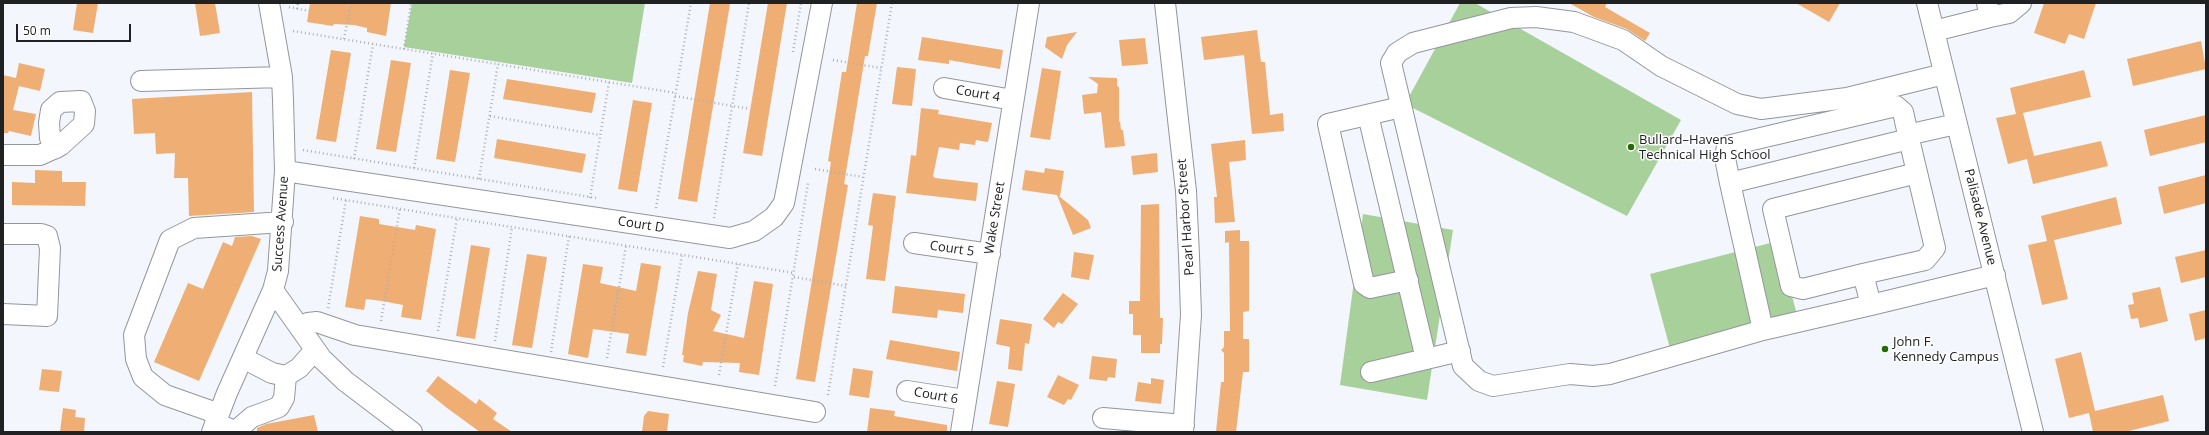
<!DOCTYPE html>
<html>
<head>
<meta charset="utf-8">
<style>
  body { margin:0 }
  #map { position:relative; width:2209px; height:435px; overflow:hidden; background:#f4f6fd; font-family:"Open Sans",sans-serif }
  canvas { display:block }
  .frame { position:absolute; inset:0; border:4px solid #202123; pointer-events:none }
  .scale { position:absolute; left:16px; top:24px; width:115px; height:18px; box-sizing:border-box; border:2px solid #202123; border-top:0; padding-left:5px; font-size:12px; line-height:14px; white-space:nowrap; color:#202123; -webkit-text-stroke:3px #fff; paint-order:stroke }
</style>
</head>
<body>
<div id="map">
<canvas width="2209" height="435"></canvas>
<div class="frame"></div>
<div class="scale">50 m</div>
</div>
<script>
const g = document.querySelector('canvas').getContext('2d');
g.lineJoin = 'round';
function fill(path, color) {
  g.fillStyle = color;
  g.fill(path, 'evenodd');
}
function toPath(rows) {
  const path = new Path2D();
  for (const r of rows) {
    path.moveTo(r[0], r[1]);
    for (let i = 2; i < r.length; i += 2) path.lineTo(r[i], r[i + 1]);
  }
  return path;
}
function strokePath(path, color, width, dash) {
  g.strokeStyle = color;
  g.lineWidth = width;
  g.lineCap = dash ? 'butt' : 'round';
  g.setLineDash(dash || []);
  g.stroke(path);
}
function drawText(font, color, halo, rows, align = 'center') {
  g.font = font + ' "Open Sans",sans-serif';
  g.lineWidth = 3;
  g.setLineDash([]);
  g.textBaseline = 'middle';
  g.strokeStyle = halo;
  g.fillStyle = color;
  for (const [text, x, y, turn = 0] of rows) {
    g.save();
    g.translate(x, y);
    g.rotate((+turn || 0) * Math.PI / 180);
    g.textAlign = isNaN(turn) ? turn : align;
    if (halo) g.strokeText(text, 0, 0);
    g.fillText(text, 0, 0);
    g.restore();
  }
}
fill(toPath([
  [412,3,645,3,632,83,404,47],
  [1460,3,1475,3,1681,120,1627,216,1405,104],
  [1363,214,1453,230,1427,400,1340,385],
  [1778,241,1799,323,1672,356,1650,274]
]), '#a8d09a');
fill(toPath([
  [77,3,98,3,93,33,73,30],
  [195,3,215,3,220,33,200,36],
  [310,3,391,3,386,36,367,32,367,28,354,25,334,24,333,26,307,22],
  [710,3,730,4,697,202,678,199],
  [768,3,787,3,762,156,743,153],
  [857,3,877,3,868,56,865,56,844,184,848,185,815,382,796,379,831,162,828,161,842,72,846,72],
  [1569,3,1607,3,1605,7,1650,33,1645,41,1627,29,1594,17],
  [1796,3,1840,3,1829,22],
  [2044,3,2096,3,2084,39,2069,34,2065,44,2034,33],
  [1257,30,1261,62,1265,62,1270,115,1283,113,1284,131,1252,134,1244,55,1204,60,1201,37],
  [1077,32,1067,45,1062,59,1045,47,1047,37],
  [922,37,1003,50,1000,69,949,60,949,64,918,60],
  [1145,38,1148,64,1122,66,1119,40],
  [2201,41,2206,69,2133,86,2127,59],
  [331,50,351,53,336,142,316,139],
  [391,60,411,63,396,152,376,149],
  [19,63,45,69,40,91,19,86,13,110,36,114,31,136,9,131,8,133,3,133,3,75,16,78],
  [897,67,916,69,912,106,892,104],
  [1042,68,1061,71,1050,140,1030,137],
  [450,70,470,73,455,162,436,159],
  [2084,70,2091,97,2023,113,2034,156,2101,141,2108,166,2033,184,2027,159,2008,164,1996,118,2016,114,2010,88],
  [1088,77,1117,78,1117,86,1119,87,1119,122,1120,121,1121,130,1123,130,1125,146,1105,148,1101,112,1084,114,1082,95,1097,93,1098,84],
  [507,79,596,93,592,113,503,99],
  [252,92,254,212,189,216,188,178,174,178,175,153,156,154,155,133,134,134,132,99],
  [633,100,652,103,637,192,618,189],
  [921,108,939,110,938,114,992,123,988,142,976,140,975,145,960,143,959,150,939,147,933,176,935,178,978,183,976,201,906,193,911,155,916,156],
  [2206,115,2206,142,2150,156,2144,130],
  [497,139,586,154,582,173,494,158],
  [1245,140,1246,160,1229,162,1235,222,1215,223,1214,197,1217,197,1211,144],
  [1157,153,1158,172,1133,175,1131,156],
  [1045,168,1064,171,1060,196,1059,196,1088,220,1091,228,1073,235,1057,195,1022,190,1025,170,1044,173],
  [35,170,62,171,62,182,86,182,85,206,12,205,12,182,35,183],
  [2206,175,2206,203,2164,214,2158,187],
  [873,193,896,196,885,281,866,279,873,226,868,225],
  [2116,197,2122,224,2054,240,2068,299,2042,305,2028,245,2047,241,2041,216],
  [1159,204,1160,318,1163,318,1162,344,1160,344,1160,353,1141,353,1141,335,1133,335,1133,314,1129,314,1129,301,1140,301,1141,205],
  [360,216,379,219,379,224,415,230,416,225,436,229,421,320,401,317,403,305,382,301,366,299,364,310,345,307],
  [1240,230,1240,241,1249,241,1249,311,1243,312,1243,339,1249,339,1249,372,1243,372,1236,432,1216,432,1221,382,1224,382,1224,353,1221,350,1224,347,1224,331,1230,331,1229,242,1225,243,1225,231],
  [252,236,261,239,199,381,154,362,188,283,203,289,223,242,232,246,235,237],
  [471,245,490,248,475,339,456,336],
  [2206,250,2206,277,2181,283,2175,257],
  [1074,252,1094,255,1089,280,1071,277],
  [527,254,547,257,532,348,512,345],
  [641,263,661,266,646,356,626,353,629,334,593,329,588,358,568,354,583,264,603,267,600,283,636,291],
  [698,271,717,274,711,310,721,315,713,331,744,338,754,281,773,284,759,375,739,372,740,363,703,362,702,366,683,362,684,355,682,355,688,313],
  [895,286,965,294,963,313,938,310,937,318,892,313],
  [2160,287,2168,321,2140,328,2138,318,2131,319,2128,305,2134,304,2132,293],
  [1063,293,1078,304,1062,324,1058,322,1054,328,1043,319],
  [2206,310,2206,338,2195,341,2189,314],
  [1000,319,1032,324,1029,344,1025,343,1022,371,1008,369,1010,347,996,344],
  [890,340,960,352,957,371,886,359],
  [2081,352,2095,411,2163,395,2169,421,2125,432,2093,432,2089,413,2069,418,2055,359],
  [1092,356,1117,359,1115,378,1108,377,1107,381,1089,379],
  [853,368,873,371,869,398,849,395],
  [42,369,62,371,59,392,39,390],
  [1058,375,1079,385,1071,400,1068,399,1064,405,1047,397],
  [438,376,476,404,479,399,497,413,493,419,512,432,480,432,447,408,426,391],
  [1151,378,1164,380,1161,404,1135,401,1138,382,1151,384],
  [997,381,1015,384,1008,427,989,424],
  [63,408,76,410,75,417,85,418,84,432,60,432],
  [870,408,895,411,894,416,947,425,947,432,867,432],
  [648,411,669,414,667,432,642,432,644,416],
  [314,415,318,432,257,432,257,428,266,424]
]), '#efae73');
const minor = toPath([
  [1165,3,1186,191,1189,256,1191,315,1183,432],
  [1927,3,2033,432],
  [1990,17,2009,13,2021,3],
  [1934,31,1990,17,1987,3],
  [141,81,282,77],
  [944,88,1013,100],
  [1401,107,1328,124,1364,284,1370,288,1408,280],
  [1368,115,1426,359],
  [1956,124,1916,133,1909,139,1935,248,1925,260,1863,274,1871,305,1995,275],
  [3,155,40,155,51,150,56,148,61,145,84,124,85,111,81,101,60,102,51,110,49,123,50,138,56,148],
  [285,171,730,238,754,231,774,217,784,203,822,3],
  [1730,183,1725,158,1727,146,1896,106,1903,112,1909,139,1730,183,1763,330,1871,305],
  [3,234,41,234,47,236,50,248,47,316,3,314],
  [914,243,990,254],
  [1863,274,1803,289,1791,286,1773,209,1917,173],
  [273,290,322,359,345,381,412,432],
  [300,328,308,323,317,322,355,335,815,412],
  [1763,330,1610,374,1593,376,1570,374,1493,386,1479,381,1463,366,1391,63,1397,53,1413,43,1511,18,1536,17,1574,22,1623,40,1661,66,1737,104,1761,109,1847,98,1944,74],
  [243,358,272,373,286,376,299,368,315,350],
  [1371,372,1460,351],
  [907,391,965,400],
  [219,414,165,395,143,377,136,359,134,335,170,240,194,228,283,222],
  [1103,418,1184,425],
  [215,423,232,430,238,429,252,417,279,407,284,398,286,376],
  [212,432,227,393,273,290,278,271,285,171,283,100,282,77,269,3],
  [961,432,1029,3]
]);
strokePath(minor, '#93969c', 22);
strokePath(toPath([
  [289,7,309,11],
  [297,9,298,3],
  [293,31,676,93],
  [344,39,351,3],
  [404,49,411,3],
  [793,52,801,3],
  [833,60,881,68],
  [675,96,750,109],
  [490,116,600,135],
  [303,150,596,198],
  [354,159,373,44],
  [414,168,433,53],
  [815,169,863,177],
  [479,179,498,64],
  [333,198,794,273],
  [590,198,609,82],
  [656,208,691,3],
  [714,218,749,3],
  [794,277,846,286],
  [328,308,346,200],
  [381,321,400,208],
  [438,331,457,218],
  [495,341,512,227],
  [551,352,569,236],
  [607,358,626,246],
  [663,367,682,255],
  [719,375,738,264],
  [775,386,808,183],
  [828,395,892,3]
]), '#aeb0b5', 2.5, [1, 3]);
strokePath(minor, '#fff', 20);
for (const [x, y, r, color] of [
  [1631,147,4,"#256a02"],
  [1885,349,4,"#256a02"]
]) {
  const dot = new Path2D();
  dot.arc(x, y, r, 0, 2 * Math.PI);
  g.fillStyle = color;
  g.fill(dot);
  strokePath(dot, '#fff', 1.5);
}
drawText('13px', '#202123', '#fff', [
  ["Court 4",978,94,10],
  ["Pearl Harbor Street",1186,217,-94],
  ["Palisade Avenue",1980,217,76],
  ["Wake Street",995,218,-81],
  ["Success Avenue",281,224,-86],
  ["Court D",641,225,9],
  ["Court 5",952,249,8],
  ["Court 6",936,396,10]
]);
drawText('13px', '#202123', '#fff', [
  ["Bullard–Havens",1639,140],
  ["Technical High School",1639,155],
  ["John F.",1893,342],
  ["Kennedy Campus",1893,357]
], 'left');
</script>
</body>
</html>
